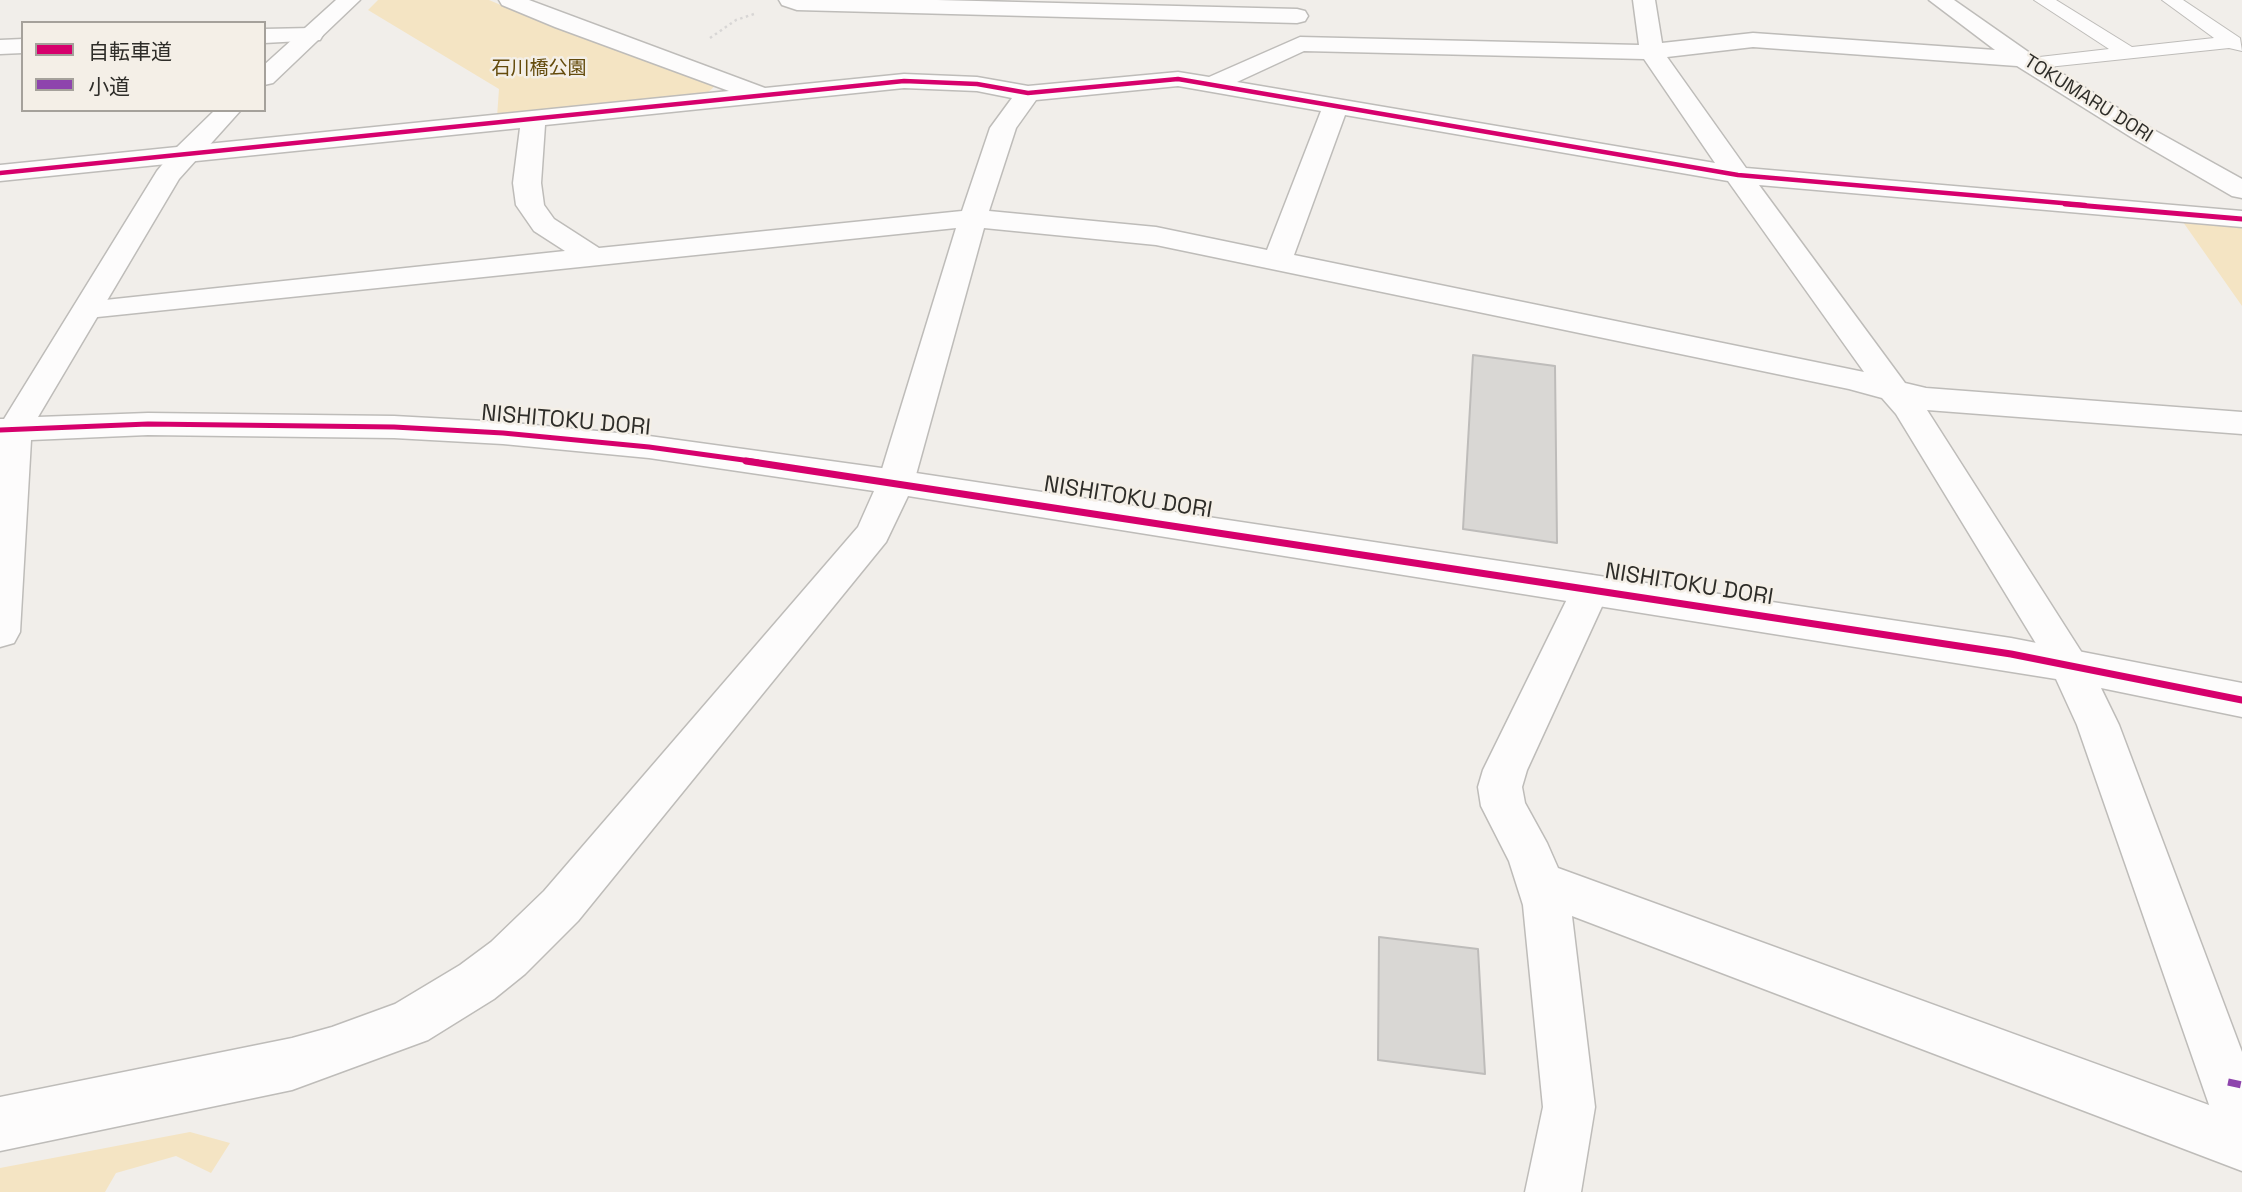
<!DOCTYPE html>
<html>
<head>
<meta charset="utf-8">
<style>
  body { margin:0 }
  #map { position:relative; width:2242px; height:1192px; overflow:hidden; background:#f1eeea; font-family:"Space Grotesk","Noto Sans JP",sans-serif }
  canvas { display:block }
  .legend { position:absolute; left:21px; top:21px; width:245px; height:91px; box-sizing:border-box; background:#f4efe7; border:2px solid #a5a19b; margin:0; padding:9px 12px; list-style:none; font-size:21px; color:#2e2d29 }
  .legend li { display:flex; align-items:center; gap:14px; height:35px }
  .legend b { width:35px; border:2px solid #a5a19b }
</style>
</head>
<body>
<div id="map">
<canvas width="2242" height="1192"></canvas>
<ul class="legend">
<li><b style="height:9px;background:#d6006c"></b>自転車道</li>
<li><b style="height:9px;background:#8e44ad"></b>小道</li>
</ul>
</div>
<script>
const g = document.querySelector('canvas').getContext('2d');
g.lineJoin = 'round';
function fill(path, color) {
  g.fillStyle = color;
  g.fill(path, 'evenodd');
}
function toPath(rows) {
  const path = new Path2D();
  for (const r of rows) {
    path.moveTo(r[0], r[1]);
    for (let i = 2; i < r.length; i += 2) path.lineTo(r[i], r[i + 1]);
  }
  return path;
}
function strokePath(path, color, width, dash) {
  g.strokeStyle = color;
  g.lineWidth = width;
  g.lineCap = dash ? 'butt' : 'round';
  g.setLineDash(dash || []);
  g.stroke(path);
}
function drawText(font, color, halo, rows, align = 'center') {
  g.font = font + ' "Space Grotesk","Noto Sans JP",sans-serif';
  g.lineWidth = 5;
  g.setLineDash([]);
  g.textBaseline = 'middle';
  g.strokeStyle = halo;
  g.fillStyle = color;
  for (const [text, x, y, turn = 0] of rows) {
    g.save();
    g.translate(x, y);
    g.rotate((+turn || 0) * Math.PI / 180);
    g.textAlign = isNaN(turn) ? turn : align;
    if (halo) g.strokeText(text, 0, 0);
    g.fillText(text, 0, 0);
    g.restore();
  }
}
fill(toPath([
  [378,0,489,0,550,26,716,85,705,95,497,117,499,89,368,10],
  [2183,222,2242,228,2242,306],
  [190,1132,230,1143,211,1173,176,1156,116,1173,105,1192,0,1192,0,1168]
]), '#f4e4c3');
const building = toPath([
  [1473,355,1555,366,1557,543,1463,529,1473,355],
  [1379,937,1478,949,1485,1074,1378,1060,1379,937]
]);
fill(building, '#d9d7d4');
strokePath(building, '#bebcba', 2);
const service = toPath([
  [2034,0,2056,0,2132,47,2214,38,2162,0,2183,0,2240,38,2242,51,2229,48,2029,69,2022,67,2019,63,2022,59,2109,49,2034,0]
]);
const minor = toPath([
  [499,0,529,0,765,88,904,74,977,77,1028,86,1178,72,1209,77,1300,37,1639,45,1633,0,1655,0,1662,43,1753,33,1995,50,1929,0,1954,0,2037,58,2152,129,2242,179,2242,198,2232,196,2134,139,2017,66,1753,47,1667,57,1746,168,2242,211,2242,227,1759,185,1905,383,1926,388,2242,412,2242,434,1927,410,2091,667,2085,678,2071,683,2057,678,1896,414,1882,398,1849,389,1156,245,984,228,914,482,908,491,896,494,884,491,878,482,956,228,88,318,77,315,73,309,77,303,565,251,534,231,516,205,513,183,520,128,0,181,0,165,729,91,555,27,502,5,499,0],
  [1304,51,1644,59,1715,163,1237,82,1304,51],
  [1178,86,1321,111,1267,250,1156,227,989,211,1016,128,1036,100,1178,86],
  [904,88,977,91,1012,98,990,128,962,211,599,248,554,219,544,205,541,183,545,125,904,88],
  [1345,115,1728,181,1864,372,1294,255,1345,115],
  [779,0,937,0,1297,9,1305,11,1308,16,1305,21,1297,23,797,10,782,5,779,0],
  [312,28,320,30,323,35,320,40,264,43,264,29,312,28],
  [23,39,23,53,0,54,0,40,23,39],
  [1591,575,1605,579,1610,589,1527,770,1522,787,1525,803,1547,843,1558,868,2242,1117,2242,1171,1572,916,1595,1107,1581,1192,1525,1192,1543,1107,1523,905,1509,861,1481,806,1478,787,1483,770,1572,589,1577,579,1591,575]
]);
const tertiary = toPath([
  [336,0,360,0,273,83,264,85,264,65,336,0],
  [215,110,241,110,179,179,38,417,148,413,394,416,503,422,649,436,896,470,2011,638,2242,683,2242,717,2101,688,2119,725,2242,1052,2242,1149,2223,1141,2215,1122,2077,725,2056,679,908,496,886,542,578,921,525,974,494,999,428,1040,292,1090,0,1151,0,1097,292,1038,332,1027,395,1004,460,965,491,942,544,891,858,527,874,491,649,458,503,444,394,438,148,435,31,440,20,632,14,643,0,647,0,419,4,419,157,171,175,149,215,110]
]);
strokePath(service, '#bebcb9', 2);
strokePath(minor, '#bebcb9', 3);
strokePath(tertiary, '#bebcb9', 3);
strokePath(toPath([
  [710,38,736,20,754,14]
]), '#d8d6d5', 2.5, [2.5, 3.5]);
fill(service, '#fdfcfc');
fill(minor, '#fdfcfc');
fill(tertiary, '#fdfcfc');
strokePath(toPath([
  [2228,1082,2242,1085]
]), '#8e44ad', 7, [13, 7]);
strokePath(toPath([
  [0,173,904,81,977,84,1028,93,1178,79,1738,175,2085,205]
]), '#d6006c', 4.5);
strokePath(toPath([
  [2065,204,2242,219],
  [0,430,148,424,394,427,503,433,649,447,758,462]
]), '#d6006c', 5);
strokePath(toPath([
  [746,461,2011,654,2242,700]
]), '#d6006c', 7);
drawText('19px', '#644b0c', '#f4efe7', [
  ["石川橋公園",539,69]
]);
drawText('19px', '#2e2d29', '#f4efe7', [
  ["TOKUMARU DORI",2088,99,32]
]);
drawText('23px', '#2e2d29', '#f4efe7', [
  ["NISHITOKU DORI",566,421,5],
  ["NISHITOKU DORI",1128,498,9],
  ["NISHITOKU DORI",1689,585,9]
]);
</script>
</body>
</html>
